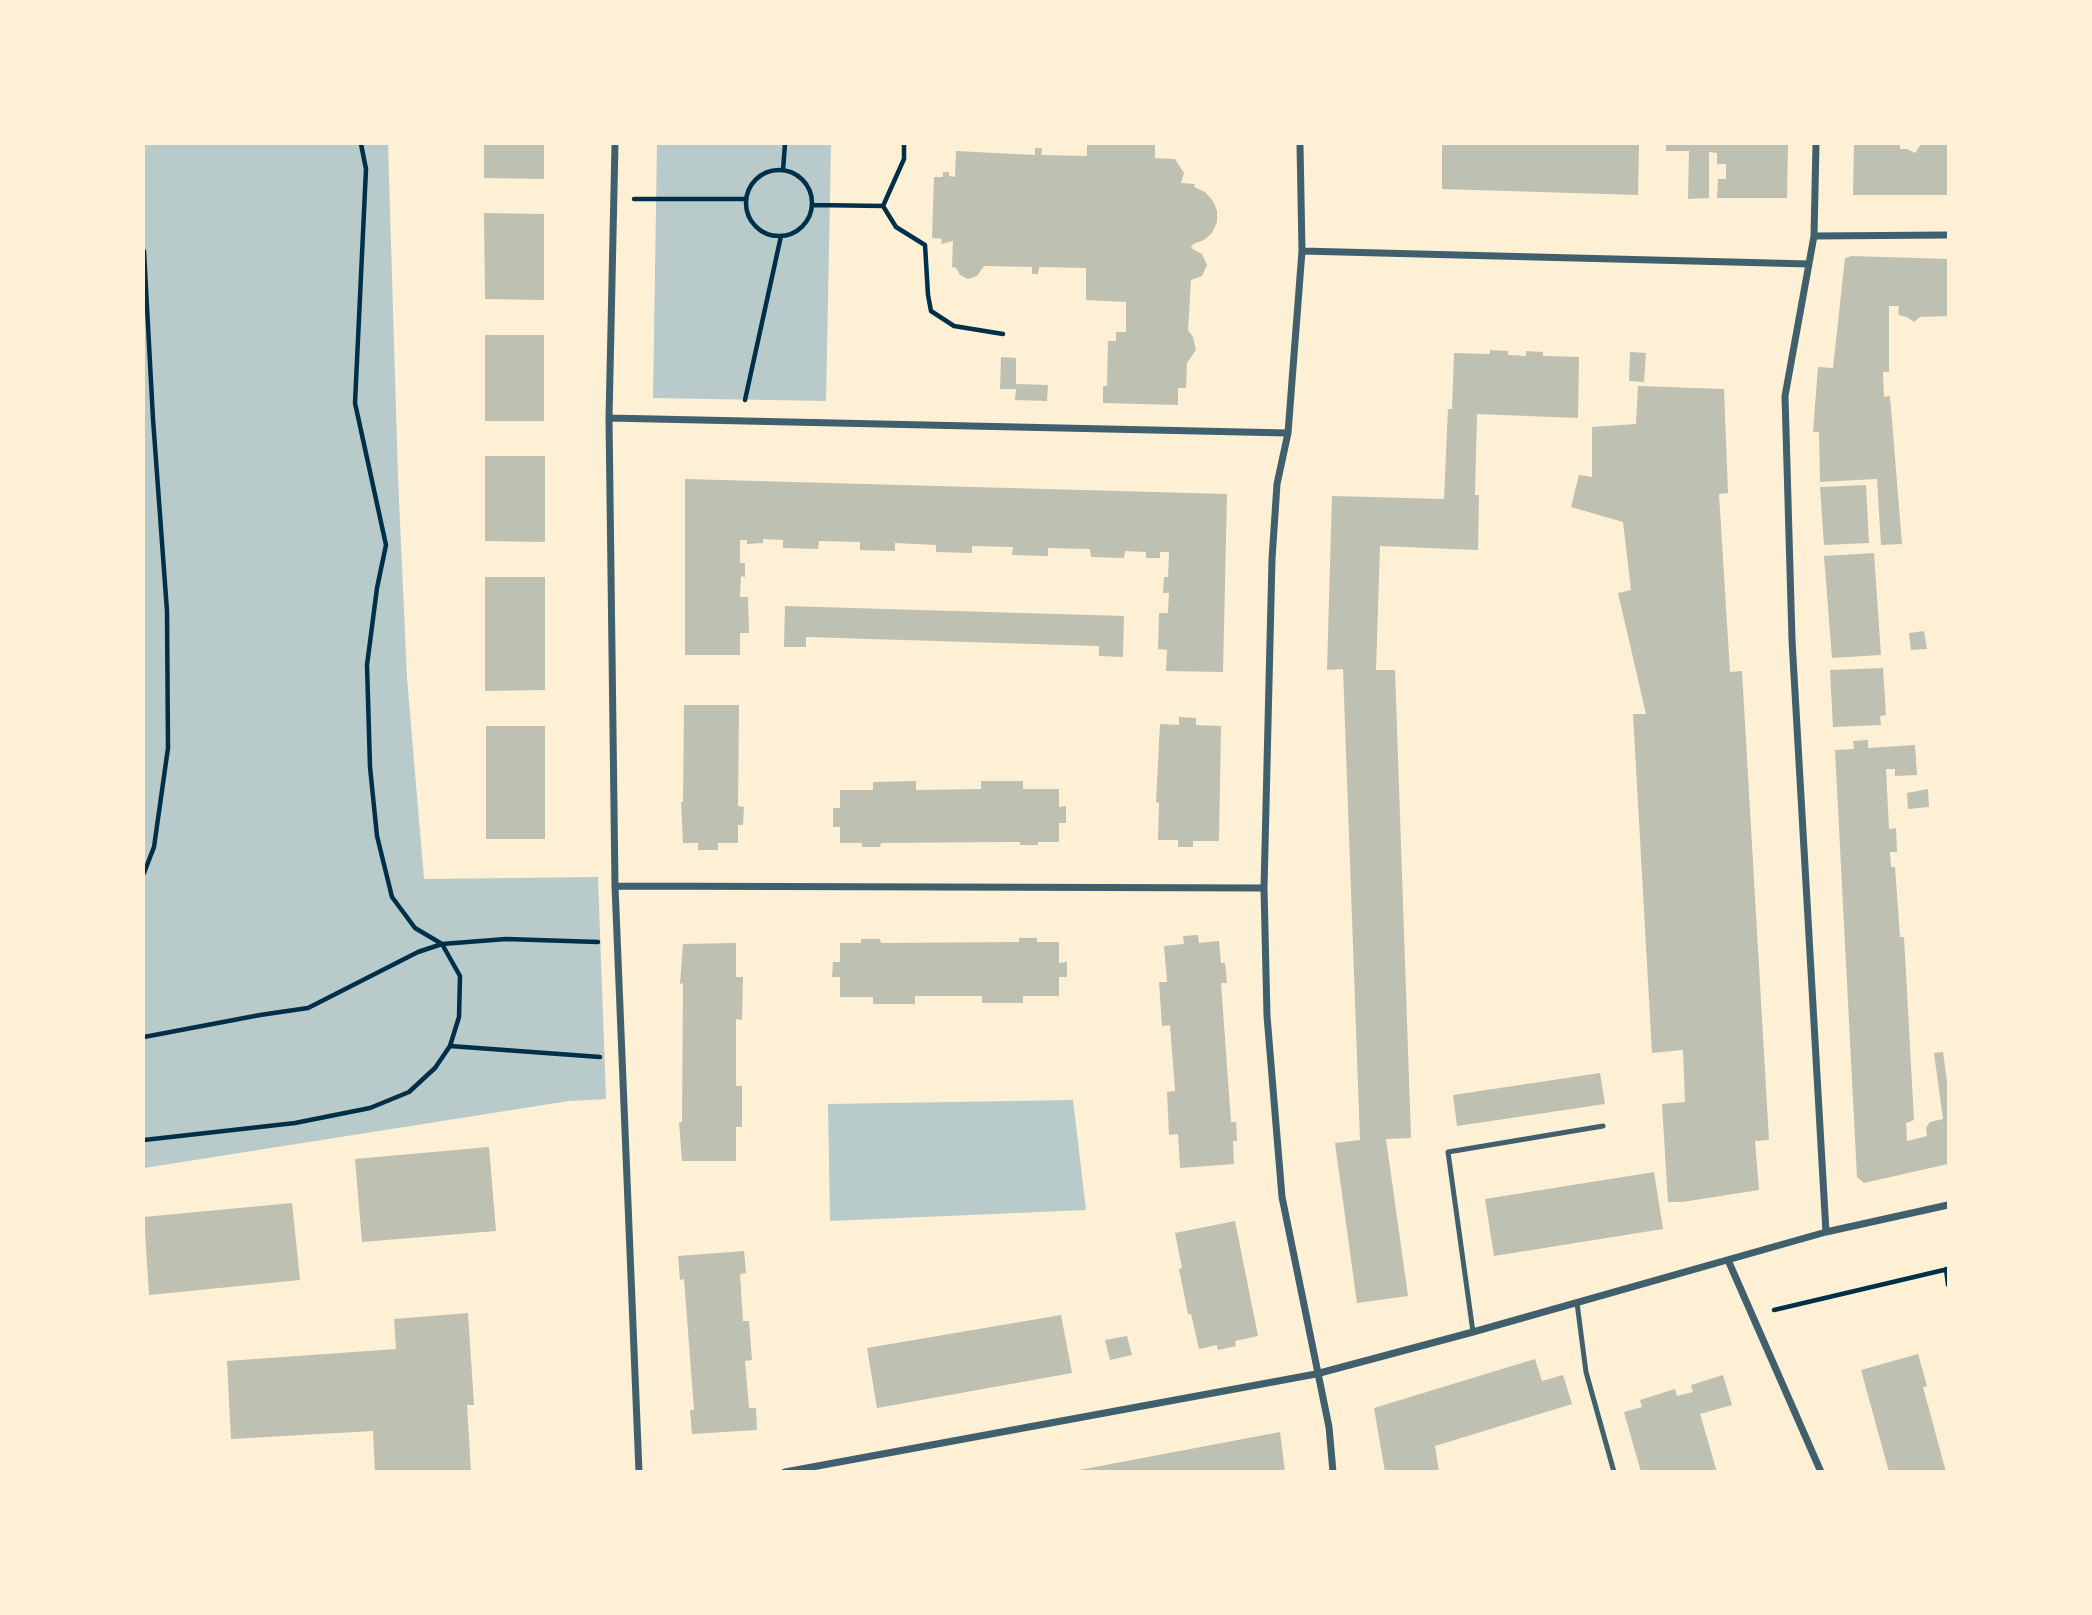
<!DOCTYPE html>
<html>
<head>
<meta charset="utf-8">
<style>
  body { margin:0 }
  #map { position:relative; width:2092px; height:1615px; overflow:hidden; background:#fdf0d5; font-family:Raleway,sans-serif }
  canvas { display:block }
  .frame { position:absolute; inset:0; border:145px solid #fdf0d5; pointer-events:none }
</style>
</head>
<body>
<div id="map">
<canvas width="2092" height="1615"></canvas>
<div class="frame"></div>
</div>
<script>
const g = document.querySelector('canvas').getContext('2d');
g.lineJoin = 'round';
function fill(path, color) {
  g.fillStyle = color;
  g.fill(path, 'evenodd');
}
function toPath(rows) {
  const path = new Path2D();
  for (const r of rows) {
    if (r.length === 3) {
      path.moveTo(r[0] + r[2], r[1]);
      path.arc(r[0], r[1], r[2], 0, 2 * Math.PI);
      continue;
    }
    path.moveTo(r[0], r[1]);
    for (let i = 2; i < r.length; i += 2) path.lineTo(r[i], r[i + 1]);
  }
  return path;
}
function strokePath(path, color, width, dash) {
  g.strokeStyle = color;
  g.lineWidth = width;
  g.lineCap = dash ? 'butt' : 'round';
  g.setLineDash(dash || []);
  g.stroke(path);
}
fill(toPath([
  [144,144,388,144,398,477,407,678,424,879,598,877,606,1099,569,1101,144,1168],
  [657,144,831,144,826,401,653,398],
  [1073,1100,1086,1210,830,1221,828,1104]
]), '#b9caca');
fill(toPath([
  [484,144,544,144,544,179,484,178],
  [1087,144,1155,144,1155,158,1175,159,1184,173,1181,183,1195,184,1194,187,1205,192,1213,201,1217,211,1217,222,1212,233,1204,240,1193,244,1191,248,1202,254,1207,265,1202,276,1191,280,1188,330,1193,337,1196,350,1187,363,1186,388,1178,388,1178,405,1103,403,1103,386,1107,386,1108,341,1116,341,1116,332,1126,332,1126,302,1086,300,1086,268,1039,267,1038,274,1032,274,1032,267,984,266,977,276,968,279,960,275,956,268,952,267,953,241,941,244,942,239,932,238,934,177,943,177,943,172,949,172,949,176,955,177,956,151,1035,155,1035,148,1042,148,1041,155,1087,156],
  [1442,144,1639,144,1638,195,1442,189],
  [1666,144,1788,144,1787,198,1717,198,1718,179,1726,179,1726,164,1717,164,1717,153,1709,152,1709,198,1688,199,1689,151,1666,151],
  [1854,144,1900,144,1900,149,1907,149,1915,153,1921,144,1948,144,1948,195,1853,195],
  [484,213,544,214,544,300,485,299],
  [1852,256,1948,259,1948,316,1920,317,1914,322,1907,317,1901,316,1898,314,1899,306,1889,306,1889,372,1883,372,1884,397,1890,396,1902,544,1881,545,1877,479,1820,482,1819,432,1813,432,1818,367,1833,368,1845,258],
  [485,335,544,335,544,421,485,421],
  [1490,350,1508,351,1508,355,1526,356,1526,351,1543,352,1543,356,1579,357,1578,418,1477,414,1475,495,1479,495,1478,550,1380,546,1376,670,1395,670,1411,1138,1386,1139,1408,1296,1357,1303,1335,1143,1360,1140,1343,669,1327,670,1332,496,1444,499,1448,409,1452,409,1454,353,1490,354],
  [1630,352,1646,353,1644,382,1629,381],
  [1001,357,1016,358,1016,384,1048,385,1047,401,1015,400,1016,389,1000,389],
  [1638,386,1724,389,1728,493,1719,494,1730,672,1742,671,1769,1140,1755,1141,1759,1190,1682,1202,1668,1202,1662,1104,1685,1102,1683,1050,1652,1053,1633,714,1646,714,1618,593,1631,590,1623,522,1571,507,1579,475,1592,477,1592,427,1636,424],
  [485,456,545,456,545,542,485,541],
  [685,479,1227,494,1223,672,1166,671,1167,650,1158,649,1159,613,1168,613,1169,593,1163,593,1164,577,1168,577,1169,552,1160,552,1160,558,1146,558,1146,552,1125,551,1124,558,1091,557,1090,549,1048,548,1048,556,1012,555,1013,547,972,546,972,553,936,552,936,545,895,543,895,551,860,550,860,542,819,541,818,549,783,548,783,540,763,539,763,543,747,544,747,540,740,540,740,563,745,563,745,577,741,576,740,597,748,597,749,633,740,633,740,655,685,655],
  [1866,485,1869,543,1824,545,1820,487],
  [1874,553,1881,655,1832,658,1824,556],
  [485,577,545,577,545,690,485,691],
  [785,606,1124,616,1123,657,1099,656,1099,646,806,637,806,647,784,647],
  [1924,631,1927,649,1911,650,1909,633],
  [1883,668,1886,715,1880,716,1881,725,1833,727,1830,670],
  [684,705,739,705,738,806,744,807,743,825,738,825,738,843,718,843,718,850,698,850,698,843,683,843,681,802,683,802],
  [1179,717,1196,718,1196,725,1221,726,1219,841,1193,841,1193,847,1178,847,1178,840,1158,840,1159,803,1156,802,1160,724,1179,725],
  [486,726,545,726,545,839,486,839],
  [1868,740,1868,748,1915,745,1917,775,1895,776,1895,769,1886,769,1889,829,1896,828,1897,852,1890,852,1891,867,1895,867,1900,937,1904,937,1914,1120,1906,1123,1907,1141,1927,1136,1926,1128,1930,1122,1943,1119,1934,1053,1943,1052,1948,1089,1948,1164,1864,1183,1857,1177,1835,750,1854,749,1853,741],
  [916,781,916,790,981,789,981,781,1023,781,1023,789,1059,789,1059,807,1066,806,1066,823,1059,823,1059,842,1038,842,1038,845,1020,845,1020,842,1006,842,881,843,880,847,862,847,862,843,840,843,840,827,833,827,833,808,840,808,840,790,873,790,873,782],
  [1928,789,1929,807,1908,809,1907,793],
  [1198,935,1199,943,1219,941,1221,963,1225,963,1227,983,1221,983,1231,1122,1236,1122,1237,1141,1233,1141,1234,1164,1180,1168,1178,1134,1169,1135,1167,1092,1175,1091,1170,1025,1162,1026,1159,982,1167,982,1164,946,1184,944,1183,936],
  [1019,938,1037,938,1037,942,1059,942,1059,963,1067,962,1067,977,1059,977,1059,996,1023,996,1023,1003,982,1003,982,996,915,996,915,1004,873,1004,873,997,840,997,840,977,832,977,833,962,840,962,840,943,861,943,861,939,880,939,881,943,1019,942],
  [736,943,736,977,743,977,742,1020,736,1019,736,1086,742,1086,742,1127,736,1127,736,1161,682,1161,679,1122,682,1122,683,983,680,984,683,944],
  [1600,1073,1605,1104,1457,1126,1453,1095],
  [489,1147,496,1231,362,1242,355,1159],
  [1654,1172,1663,1229,1494,1256,1485,1199],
  [292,1203,300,1280,149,1295,144,1217],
  [1235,1221,1258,1336,1235,1341,1236,1346,1218,1350,1217,1345,1199,1349,1191,1314,1188,1314,1179,1269,1182,1268,1175,1233],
  [744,1251,746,1273,740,1274,743,1321,749,1321,752,1360,745,1361,749,1408,756,1408,757,1430,692,1434,690,1410,694,1410,684,1279,680,1280,678,1256],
  [468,1313,474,1405,467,1405,471,1472,375,1472,373,1431,231,1439,227,1361,396,1349,394,1319],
  [1061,1315,1072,1373,877,1408,867,1348],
  [1127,1336,1132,1355,1110,1360,1105,1340],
  [1918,1354,1927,1386,1923,1387,1946,1472,1889,1472,1861,1370],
  [1535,1359,1542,1381,1563,1375,1572,1404,1435,1446,1439,1472,1385,1472,1374,1408],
  [1723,1375,1732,1405,1700,1414,1717,1472,1641,1472,1624,1412,1642,1407,1640,1400,1675,1389,1677,1396,1693,1392,1691,1385],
  [1280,1432,1285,1472,1079,1472,1079,1470]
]), '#bec0b2');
strokePath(toPath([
  [779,203,33],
  [783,170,785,144],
  [634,199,746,199],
  [813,205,883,206,896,227,925,245,928,295,931,311,954,326,1003,334],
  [883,206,904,159,904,144],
  [144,251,153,419,167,611,168,748,154,847,144,873],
  [745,400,781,236],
  [144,1037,260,1015,308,1008,418,952,442,944,506,939,598,942],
  [450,1046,600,1057],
  [144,1140,295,1123,370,1108,409,1092,435,1068,450,1046,459,1017,460,976,442,944,415,928,392,897,377,836,370,767,367,665,377,588,386,545,355,403,366,169,361,144],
  [1946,1269,1948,1285],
  [1774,1310,1948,1269]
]), '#003049', 4.5);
strokePath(toPath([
  [1577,1303,1586,1372,1614,1472],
  [1473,1332,1448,1152,1603,1126]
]), '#3f606c', 5);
strokePath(toPath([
  [615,144,609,418,615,886,639,1472],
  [1300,144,1302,251,1288,433,1277,484,1272,559,1264,888,1267,1016,1282,1197,1329,1427,1333,1472],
  [1816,144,1814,236,1785,396,1792,640,1826,1232],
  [1814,236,1948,235],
  [1302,251,1809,264],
  [609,418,1288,433],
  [615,886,1264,888],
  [1728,1260,1821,1472],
  [785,1472,1316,1374,1473,1332,1826,1232,1948,1205]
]), '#3f606c', 7);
</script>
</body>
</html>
